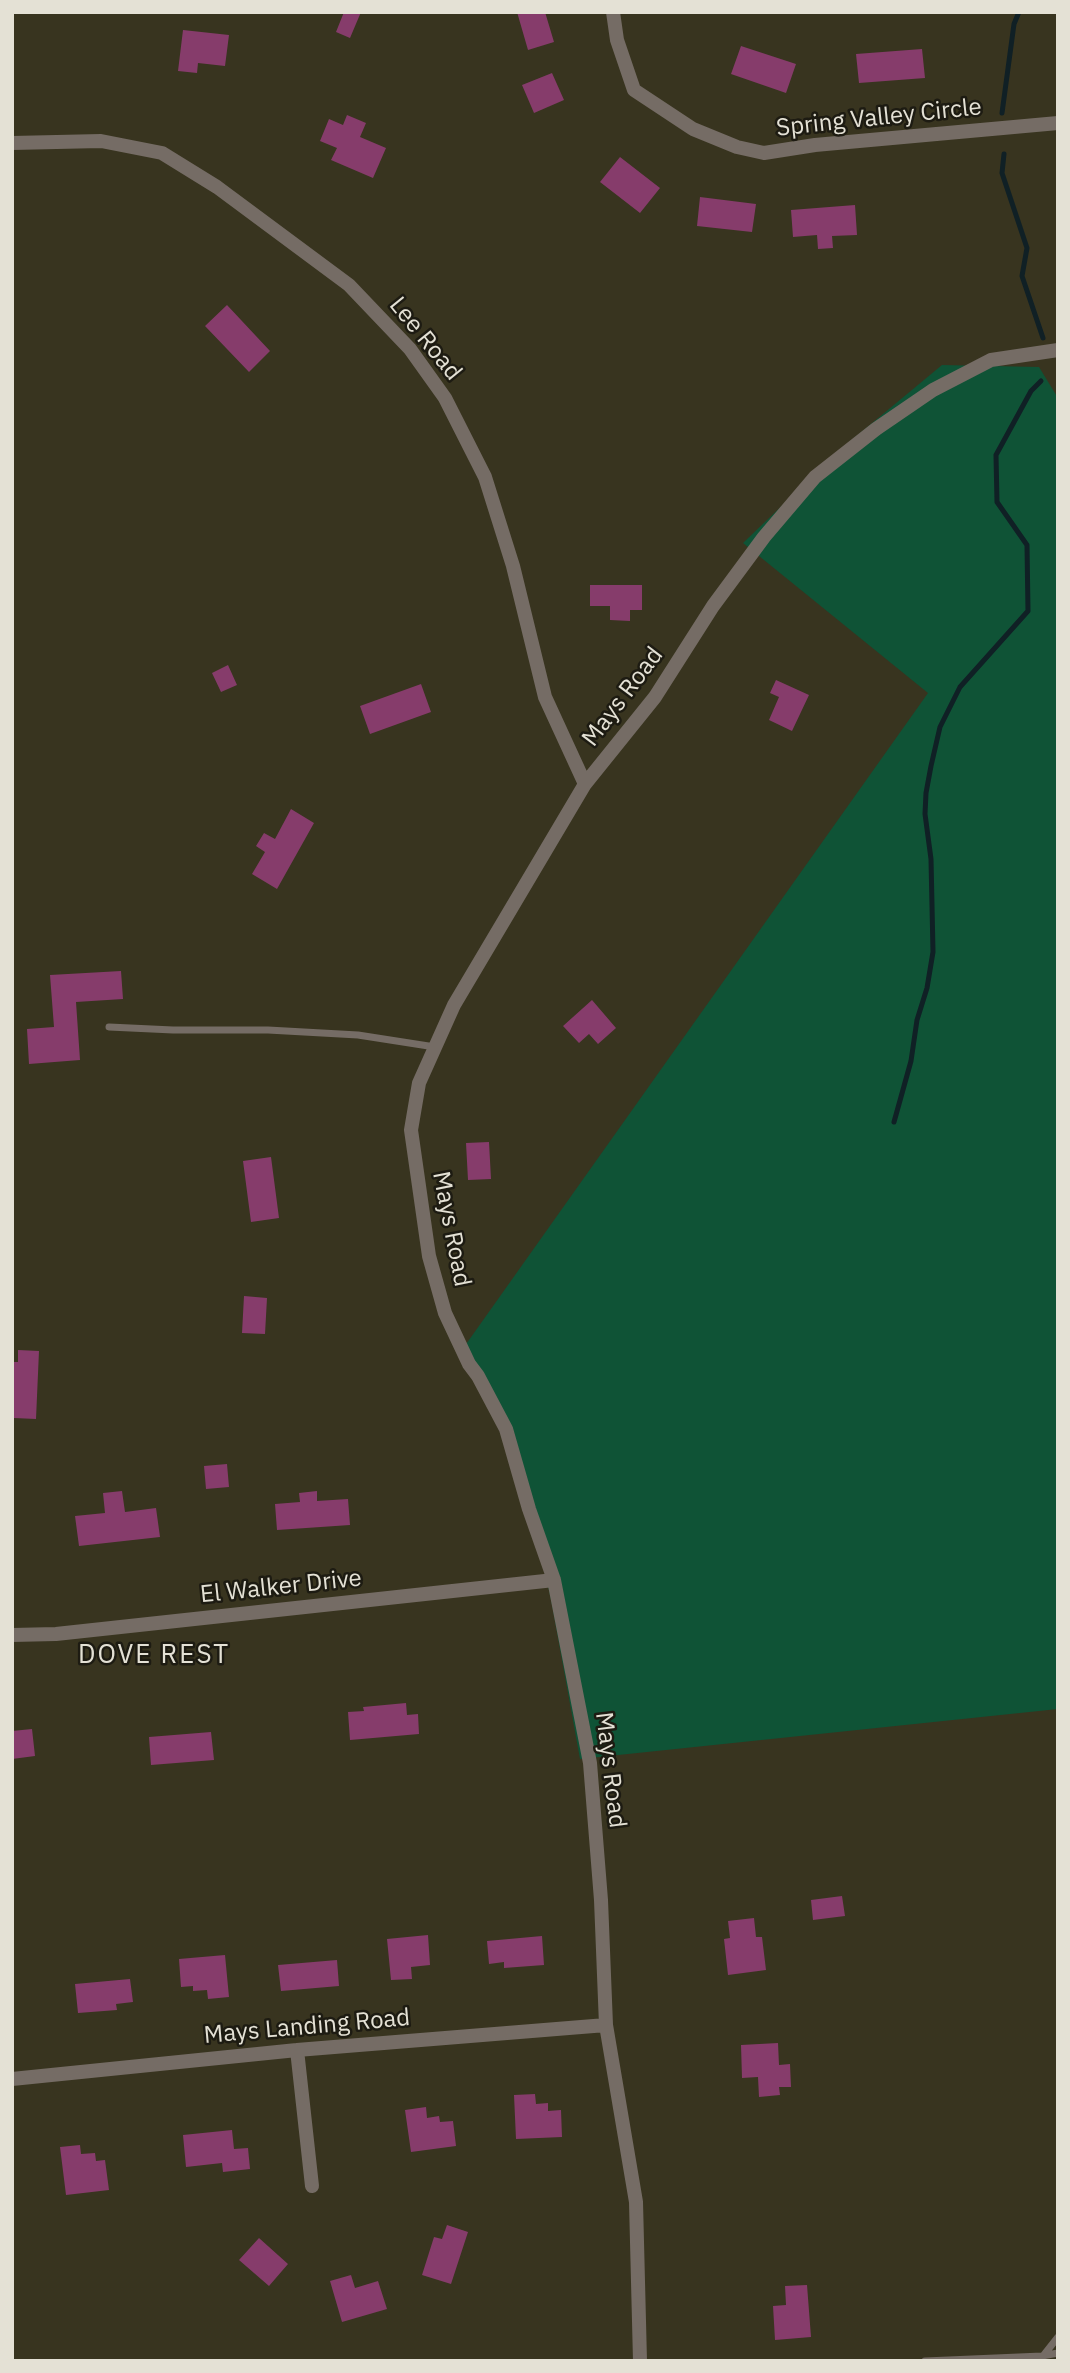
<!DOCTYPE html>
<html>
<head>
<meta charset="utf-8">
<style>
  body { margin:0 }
  #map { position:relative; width:1070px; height:2373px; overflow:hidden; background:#38341f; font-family:"IBM Plex Sans",sans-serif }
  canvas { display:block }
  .frame { position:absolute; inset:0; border:14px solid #e4e1d5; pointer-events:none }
</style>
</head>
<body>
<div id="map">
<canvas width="1070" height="2373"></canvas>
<div class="frame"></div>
</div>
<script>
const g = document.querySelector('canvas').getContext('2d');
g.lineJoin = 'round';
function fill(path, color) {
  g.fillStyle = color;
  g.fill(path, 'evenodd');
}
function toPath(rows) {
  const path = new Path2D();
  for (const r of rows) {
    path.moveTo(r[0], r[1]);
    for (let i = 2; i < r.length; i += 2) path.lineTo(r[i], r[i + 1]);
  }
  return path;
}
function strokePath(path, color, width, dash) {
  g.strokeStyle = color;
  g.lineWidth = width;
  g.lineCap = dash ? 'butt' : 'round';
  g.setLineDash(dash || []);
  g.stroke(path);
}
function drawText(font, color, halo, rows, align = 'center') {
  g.font = font + ' "IBM Plex Sans",sans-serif';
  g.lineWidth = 5;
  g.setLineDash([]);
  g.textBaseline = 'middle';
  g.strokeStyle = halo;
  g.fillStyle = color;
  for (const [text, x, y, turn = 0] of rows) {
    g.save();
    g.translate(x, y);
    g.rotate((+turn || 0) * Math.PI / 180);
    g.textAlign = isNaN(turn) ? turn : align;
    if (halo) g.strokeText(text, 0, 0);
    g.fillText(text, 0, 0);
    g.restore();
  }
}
fill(toPath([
  [942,365,1039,367,1058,398,1058,1709,580,1759,552,1605,527,1486,464,1347,928,693,743,543,842,448]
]), '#0f5336');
strokePath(toPath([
  [1002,113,1014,24,1019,12],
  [1004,154,1002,173,1027,248,1022,276,1043,338],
  [894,1122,911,1061,917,1020,927,988,933,952,931,859,925,814,926,793,931,766,940,727,960,687,1028,611,1027,545,997,502,996,455,1031,391,1041,381]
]), '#102025', 5);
fill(toPath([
  [344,12,361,12,350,38,336,32],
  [517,12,545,12,554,42,528,50],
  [183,30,229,35,225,66,198,63,197,73,178,71],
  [741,46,796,64,786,93,731,74],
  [922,49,925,78,859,83,856,54],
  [552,73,564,100,534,113,522,85],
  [347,115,366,123,360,137,386,148,373,178,331,160,337,148,320,141,329,119,343,125],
  [620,157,660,188,640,213,600,182],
  [700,197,756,204,752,232,697,226],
  [855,205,857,235,832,236,833,248,818,249,817,235,793,237,791,210],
  [227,305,270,351,249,372,205,326],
  [590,585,642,585,642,610,630,610,630,621,610,620,610,606,590,606],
  [228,665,237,685,221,692,212,673],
  [776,680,809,695,792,731,769,720,779,697,770,693],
  [421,684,431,712,370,734,360,706],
  [291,809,314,823,277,889,252,874,265,852,256,846,264,833,275,839],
  [121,971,123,999,76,1002,80,1060,29,1064,27,1029,54,1027,50,975],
  [592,1000,616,1028,598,1044,589,1034,579,1043,563,1026],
  [489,1142,491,1179,468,1180,466,1143],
  [271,1157,279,1218,251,1222,243,1161],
  [244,1296,267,1298,265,1334,242,1333],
  [18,1350,39,1351,36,1419,14,1418,12,1362,18,1362],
  [227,1464,229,1487,206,1489,204,1466],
  [122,1491,125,1512,156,1508,160,1537,79,1546,75,1516,105,1513,103,1493],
  [317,1491,317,1501,348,1499,350,1525,277,1530,275,1504,300,1502,299,1493],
  [406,1703,407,1715,418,1714,419,1734,350,1740,348,1712,364,1711,363,1707],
  [32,1729,35,1756,12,1759,12,1731],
  [211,1732,214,1760,151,1765,149,1737],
  [842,1896,845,1916,813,1920,811,1900],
  [754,1918,756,1937,762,1937,766,1970,728,1975,724,1939,730,1938,728,1921],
  [428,1935,430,1965,411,1967,412,1979,391,1980,387,1939],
  [542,1936,544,1965,504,1968,504,1962,489,1964,487,1941],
  [225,1955,229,1997,208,1999,207,1990,193,1991,193,1986,181,1987,179,1959],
  [337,1960,339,1986,281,1991,278,1965],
  [130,1979,133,2002,116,2004,117,2010,78,2013,75,1984],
  [778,2043,779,2065,790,2064,791,2087,779,2087,780,2095,759,2097,758,2077,742,2078,741,2045],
  [535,2094,536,2104,548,2103,548,2111,561,2110,562,2137,516,2139,514,2095],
  [426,2107,427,2118,439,2116,440,2122,453,2121,456,2146,411,2152,405,2110],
  [232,2130,234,2149,248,2148,250,2169,223,2172,222,2163,186,2167,183,2135],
  [80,2145,81,2154,95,2153,96,2161,105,2160,109,2190,66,2195,60,2147],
  [447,2225,468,2232,451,2284,422,2275,434,2237,442,2239],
  [259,2238,288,2264,269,2286,239,2260],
  [351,2275,355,2288,378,2281,387,2309,342,2322,330,2281],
  [807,2285,811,2337,775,2340,773,2306,786,2305,785,2286]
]), '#863c6b');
strokePath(toPath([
  [109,1027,173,1030,268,1030,358,1035,435,1047],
  [1043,2356,1058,2337],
  [925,2361,1042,2356,1058,2353]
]), '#756c65', 7);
strokePath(toPath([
  [613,12,617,40,634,90,693,129,737,147,764,153,815,145,1058,123],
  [12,143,101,141,162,153,217,187,349,285,410,349,445,398,485,477,513,566,545,697,585,784],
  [12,1635,56,1634,554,1580],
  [297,2050,312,2186],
  [12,2079,297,2050,606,2025],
  [640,2361,636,2202,606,2025,601,1900,590,1763,554,1580,529,1509,506,1429,478,1376,469,1364,445,1313,429,1256,411,1130,419,1083,454,1005,585,784,655,697,713,606,764,537,815,477,876,429,933,390,991,360,1058,350]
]), '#756c65', 14);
drawText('24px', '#e4e1d5', '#1d1b12', [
  ["Spring Valley Circle",879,118,-6],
  ["Lee Road",425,339,51],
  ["Mays Road",623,697,-53],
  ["Mays Road",451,1229,79],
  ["El Walker Drive",281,1587,-6],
  ["Mays Road",610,1770,83],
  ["Mays Landing Road",307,2027,-5]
]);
g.letterSpacing = '2px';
drawText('26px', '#e4e1d5', '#1d1b12', [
  ["DOVE REST",154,1655]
]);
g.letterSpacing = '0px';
</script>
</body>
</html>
